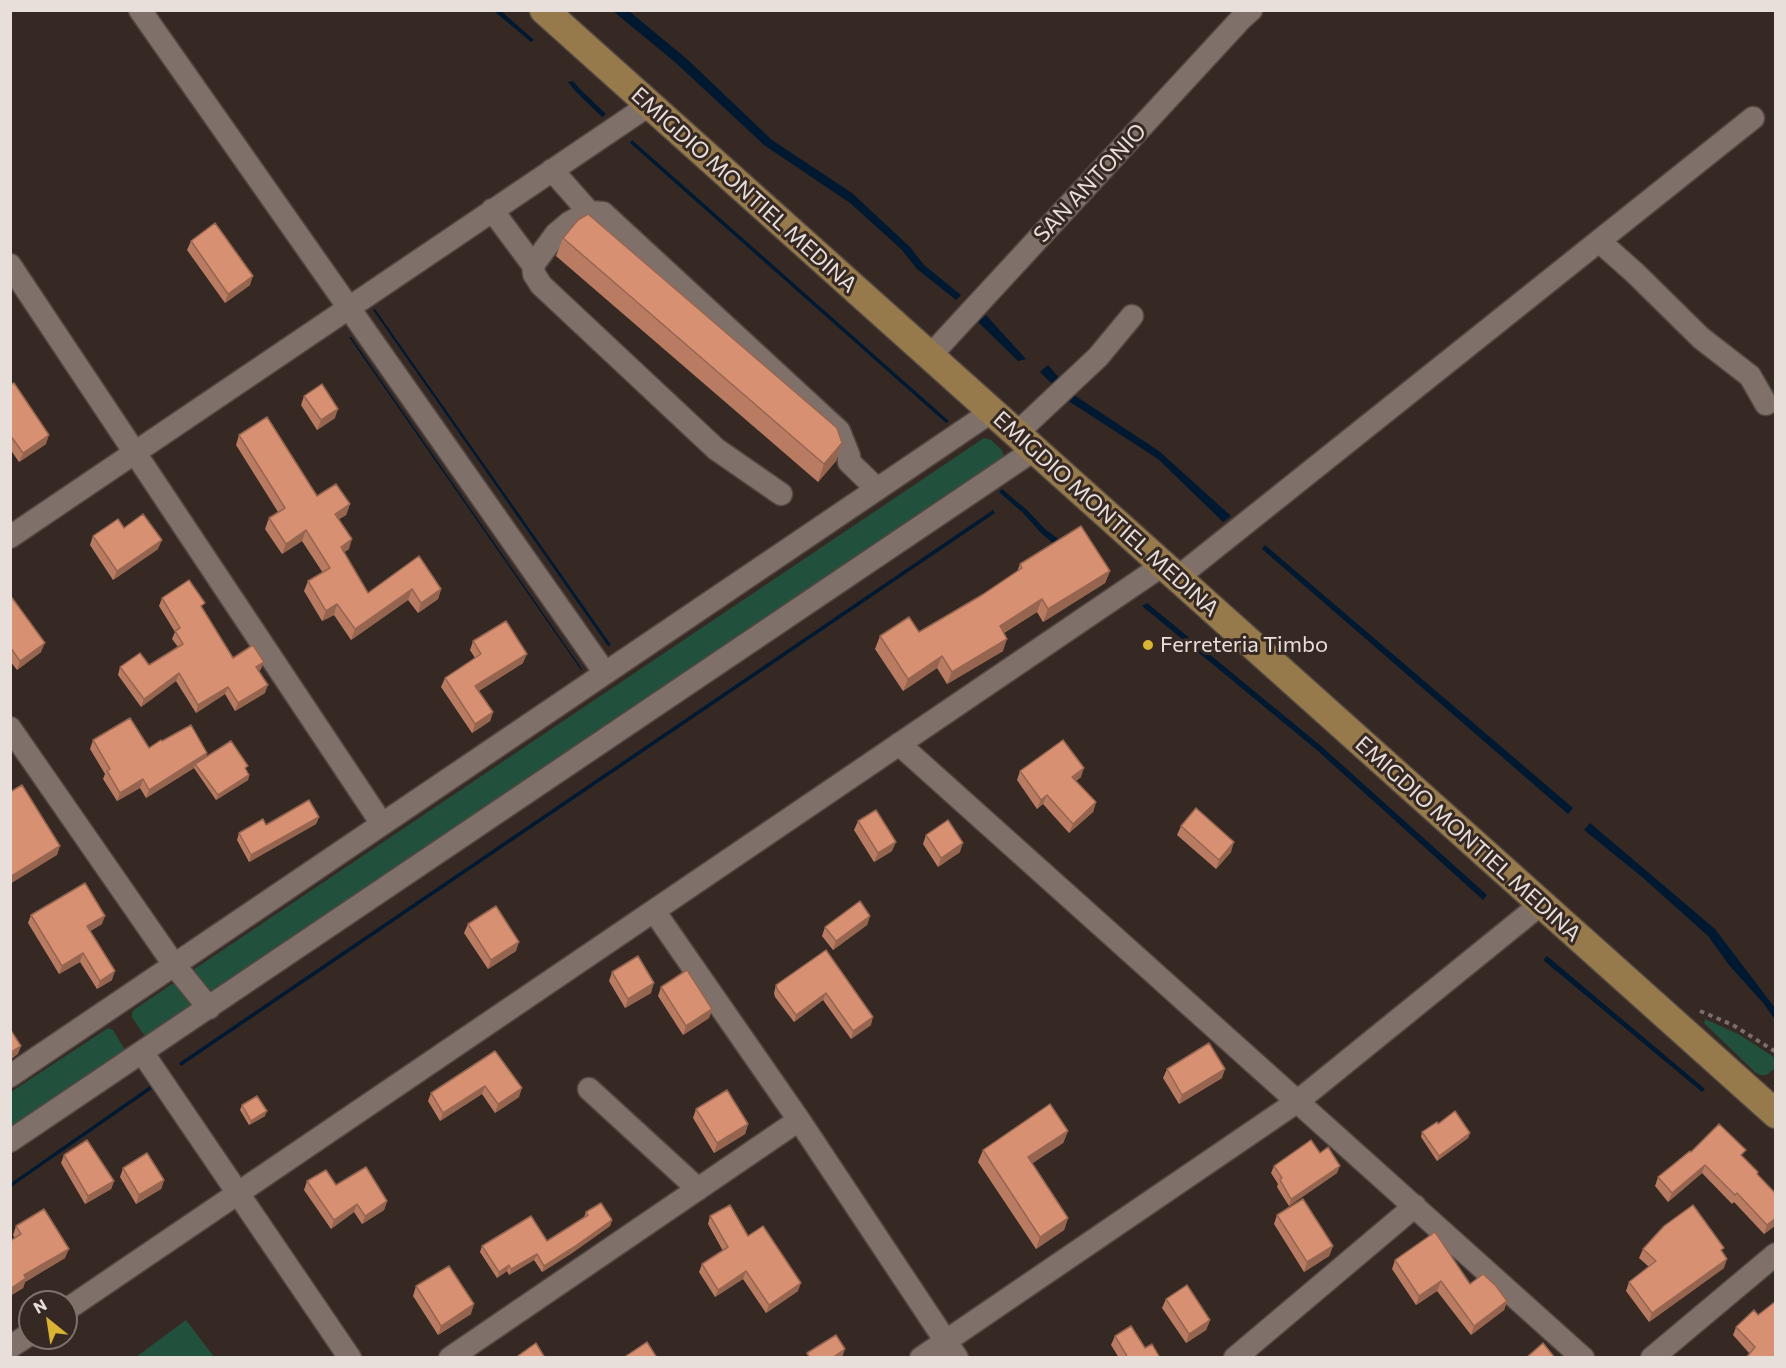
<!DOCTYPE html>
<html>
<head>
<meta charset="utf-8">
<style>
  body { margin:0 }
  #map { position:relative; width:1786px; height:1368px; overflow:hidden; background:#362924; font-family:Commissioner,sans-serif }
  canvas { display:block }
  .frame { position:absolute; inset:0; border:12px solid #e8dfdb; pointer-events:none }
  .north { position:absolute; left:18px; top:1290px; width:60px; height:60px; box-sizing:border-box; background:#362924; border:2px solid #7d726d; border-radius:50%; rotate:330deg; font-size:16px; font-weight:700; line-height:24px; text-align:center; color:#e8dfdb }
  .north::after { content:''; display:block; margin:auto; width:21px; height:27px; background:#dab333; clip-path:polygon(50% 0,100% 100%,50% 72%,0 100%) }
</style>
</head>
<body>
<div id="map">
<canvas width="1786" height="1368"></canvas>
<div class="frame"></div>
<div class="north">N</div>
</div>
<script>
const g = document.querySelector('canvas').getContext('2d');
g.lineJoin = 'round';
function fill(path, color) {
  g.fillStyle = color;
  g.fill(path, 'evenodd');
}
function toPath(rows) {
  const path = new Path2D();
  for (const r of rows) {
    path.moveTo(r[0], r[1]);
    for (let i = 2; i < r.length; i += 2) path.lineTo(r[i], r[i + 1]);
  }
  return path;
}
function strokePath(path, color, width, dash) {
  g.strokeStyle = color;
  g.lineWidth = width;
  g.lineCap = dash ? 'butt' : 'round';
  g.setLineDash(dash || []);
  g.stroke(path);
}
function drawText(font, color, halo, rows, align = 'center') {
  g.font = font + ' Commissioner,sans-serif';
  g.lineWidth = 6;
  g.setLineDash([]);
  g.textBaseline = 'middle';
  g.strokeStyle = halo;
  g.fillStyle = color;
  for (const [text, x, y, turn = 0] of rows) {
    g.save();
    g.translate(x, y);
    g.rotate((+turn || 0) * Math.PI / 180);
    g.textAlign = isNaN(turn) ? turn : align;
    if (halo) g.strokeText(text, 0, 0);
    g.fillText(text, 0, 0);
    g.restore();
  }
}
fill(toPath([
  [984,438,991,440,1002,450,1004,457,1002,460,148,1036,144,1035,132,1017,132,1012,135,1009],
  [1705,1019,1740,1035,1775,1058,1775,1068,1767,1075,1760,1075,1755,1072,1704,1023],
  [108,1028,113,1030,125,1050,11,1130,11,1092],
  [186,1320,214,1357,136,1357]
]), '#21513c');
fill(toPath([
  [494,11,501,11,534,40,531,42],
  [613,11,629,11,688,60,772,140,852,193,910,247,924,265,961,295,956,300,917,269,901,249,850,203,764,145,676,63],
  [573,81,580,89,606,114,602,117,576,92,568,82],
  [632,140,949,421,946,423,630,143],
  [375,309,611,645,608,646,373,310],
  [986,315,1026,359,1018,361,978,322],
  [349,337,351,337,582,669,581,670],
  [1048,365,1074,395,1159,451,1231,516,1223,522,1158,459,1070,402,1040,372],
  [1002,489,1027,510,1045,529,1062,542,1055,545,1041,533,1023,513,999,492],
  [993,510,995,513,181,1066,179,1063],
  [1265,545,1573,808,1568,814,1262,549],
  [1147,603,1321,746,1487,895,1483,900,1318,751,1142,606],
  [1590,823,1715,929,1775,1008,1775,1020,1764,1004,1729,965,1708,936,1642,877,1584,830],
  [1547,956,1705,1089,1702,1092,1543,960],
  [150,1086,152,1089,11,1187,11,1183]
]), '#001931');
const minor = toPath([
  [140,10,605,673],
  [552,170,589,212],
  [492,210,533,265],
  [1599,241,1635,273,1701,338,1750,376,1766,404],
  [10,265,382,824],
  [929,357,1241,19,1251,10],
  [1016,434,1098,357,1132,316],
  [781,494,716,449,541,285,534,274,533,265,556,234,569,223,589,212,603,213,839,431,849,456,849,462,877,489],
  [10,537,649,105],
  [1177,578,1753,118],
  [10,728,175,966,209,1008],
  [899,744,1583,1358],
  [654,911,799,1120,957,1358],
  [142,1052,350,1358],
  [10,1076,991,412],
  [589,1089,698,1189],
  [10,1141,1034,450],
  [66,1310,1163,565],
  [10,1347,30,1334],
  [450,1358,799,1120],
  [921,1358,1298,1101,1541,904],
  [1235,1358,1415,1206],
  [1652,1358,1776,1254]
]);
const major = toPath([
  [544,10,1776,1114]
]);
strokePath(minor, '#534743', 25);
strokePath(major, '#534743', 31);
strokePath(toPath([
  [1700,1011,1733,1025,1776,1052]
]), '#7b6f6b', 4, [4.5, 4.5]);
strokePath(minor, '#80706a', 22);
strokePath(major, '#977a4c', 28);
fill(toPath([
  [563,238,842,443,836,461,818,482,556,256],
  [191,241,250,285,225,303,187,250],
  [10,385,46,444,19,462,10,449],
  [304,396,335,418,317,430,301,405],
  [239,435,317,496,350,504,346,515,339,519,349,549,344,552,368,593,419,556,441,589,438,599,418,613,408,600,351,640,334,615,322,621,304,591,308,581,323,573,302,541,282,554,265,529,269,518,278,512,236,445],
  [124,528,158,549,113,580,90,545,93,536],
  [1020,564,1110,571,1105,583,1043,622,1037,612,1004,633,1003,651,947,684,937,668,903,691,875,649,880,636,919,632,982,595,1017,572],
  [10,595,41,652,17,670,10,661],
  [162,598,203,609,233,658,261,669,259,671,265,693,235,711,225,694,196,713,176,681,141,707,118,675,120,667,149,665,178,647,172,639,175,632,159,606],
  [473,641,523,663,479,691,493,712,490,721,472,733,441,687,445,678,475,658,470,650],
  [93,740,149,748,162,741,207,753,206,757,246,770,249,775,248,780,216,800,194,768,146,798,140,788,117,801,103,779,105,774,90,749],
  [1020,771,1081,777,1076,781,1096,802,1093,812,1069,833,1043,804,1037,809,1017,780],
  [319,817,316,824,249,862,237,840,239,833,266,825],
  [858,821,892,851,874,862,854,830],
  [1181,826,1231,852,1216,869,1177,835],
  [926,835,960,852,938,867,923,844],
  [31,915,102,924,90,931,112,980,97,989,80,962,59,974,28,923],
  [870,916,867,925,833,950,822,936,825,927],
  [468,924,516,951,488,969,464,933],
  [826,950,871,1025,851,1039,823,1000,794,1022,775,997,774,993,776,985],
  [612,972,651,993,625,1008,609,981],
  [661,987,712,1009,709,1018,683,1035,658,996],
  [495,1051,519,1097,495,1113,482,1094,440,1121,428,1101,431,1093],
  [1167,1069,1222,1078,1179,1104,1163,1078],
  [242,1105,265,1116,249,1125,240,1110],
  [696,1109,748,1124,745,1134,714,1153,693,1118],
  [1438,1124,1470,1133,1468,1138,1437,1161,1421,1137,1422,1132],
  [1068,1131,1063,1143,1032,1163,1068,1218,1064,1230,1036,1249,978,1162,983,1150],
  [1691,1152,1743,1158,1757,1174,1776,1225,1764,1234,1734,1202,1732,1204,1702,1173,1668,1202,1655,1186,1658,1177],
  [1320,1153,1337,1173,1289,1206,1277,1187,1278,1184,1271,1173,1274,1166],
  [64,1155,114,1181,111,1189,85,1204,61,1163],
  [123,1168,164,1180,161,1189,136,1204,120,1177],
  [307,1181,336,1185,387,1201,384,1210,362,1224,354,1212,331,1229,304,1190],
  [586,1212,612,1220,610,1226,572,1253,542,1272,534,1260,509,1275,507,1271,497,1278,480,1252,482,1246,547,1241,584,1217],
  [1277,1215,1333,1246,1329,1256,1304,1272,1274,1224],
  [710,1216,748,1236,798,1291,766,1313,743,1279,715,1297,699,1272,702,1264,723,1251,708,1224],
  [16,1226,65,1258,25,1282,23,1288,10,1296,10,1241,15,1238,13,1235],
  [1643,1249,1722,1252,1724,1268,1649,1322,1626,1291,1629,1282,1649,1267,1639,1258],
  [1395,1260,1470,1284,1507,1301,1504,1310,1471,1335,1437,1291,1416,1305,1392,1269],
  [416,1286,471,1314,438,1335,413,1296],
  [1166,1299,1210,1320,1206,1330,1186,1343,1162,1308],
  [1736,1327,1776,1358,1749,1353,1733,1335],
  [1115,1336,1145,1348,1160,1358,1119,1358,1111,1345]
]), '#b97c62');
fill(toPath([
  [253,276,250,285,225,303,228,294],
  [338,409,335,418,317,430,321,420],
  [49,435,46,444,19,462,23,453],
  [842,443,836,461,818,482,824,464],
  [350,504,346,515,331,524,335,514],
  [306,530,302,541,282,554,286,544],
  [352,539,349,549,337,557,341,547],
  [162,540,158,549,113,580,117,571],
  [1110,571,1105,583,1043,622,1048,609],
  [412,589,408,600,351,640,355,629],
  [441,589,438,599,418,613,421,603],
  [1042,599,1037,612,995,638,1000,626],
  [337,604,334,615,322,621,326,611],
  [1007,639,1003,651,947,684,952,672],
  [45,643,41,652,17,670,20,661],
  [527,654,523,663,472,695,475,686],
  [942,656,937,668,903,691,908,679],
  [264,662,261,669,253,674,256,667],
  [179,673,176,681,141,707,144,699],
  [268,685,265,693,235,711,238,703],
  [228,687,225,694,196,713,198,705],
  [493,712,490,721,472,733,475,724],
  [207,753,204,761,195,764,194,768,146,798,149,790],
  [1084,768,1081,777,1069,786,1072,777],
  [249,775,248,780,216,800,218,795],
  [143,779,140,788,117,801,120,793],
  [1047,795,1043,804,1037,809,1041,800],
  [1096,802,1093,812,1069,833,1073,824],
  [319,817,316,824,249,862,251,855],
  [896,842,892,851,874,862,878,853],
  [1234,842,1231,852,1216,869,1219,860],
  [963,843,960,852,938,867,941,858],
  [60,846,57,855,10,884,10,877],
  [105,916,102,924,84,935,87,926],
  [870,916,867,925,833,950,836,941],
  [519,942,516,951,488,969,491,960],
  [83,953,80,962,59,974,62,966],
  [115,971,112,980,97,989,100,981],
  [654,983,651,993,625,1008,628,999],
  [826,993,823,1000,794,1022,796,1015],
  [712,1009,709,1018,683,1035,686,1026],
  [873,1017,871,1025,851,1039,853,1031],
  [21,1046,18,1054,10,1060,10,1053],
  [1225,1069,1222,1078,1179,1104,1182,1095],
  [485,1086,482,1094,440,1121,443,1113],
  [522,1088,519,1097,495,1113,498,1104],
  [267,1111,265,1116,249,1125,251,1121],
  [748,1124,745,1134,714,1153,717,1143],
  [1068,1131,1063,1143,1024,1169,1028,1157],
  [1470,1133,1468,1138,1437,1161,1439,1156],
  [1705,1165,1702,1173,1668,1202,1672,1193],
  [1340,1166,1337,1173,1289,1206,1291,1199],
  [164,1180,161,1189,136,1204,139,1195],
  [114,1181,111,1189,85,1204,88,1196],
  [387,1201,384,1210,362,1224,365,1216],
  [357,1204,354,1212,331,1229,334,1220],
  [1068,1218,1064,1230,1036,1249,1040,1237],
  [1776,1218,1776,1225,1764,1234,1767,1225],
  [612,1220,610,1226,572,1253,542,1272,544,1266],
  [1333,1246,1329,1256,1304,1272,1307,1262],
  [69,1249,65,1258,25,1282,23,1288,10,1296,10,1289,24,1275],
  [537,1254,534,1260,509,1275,511,1269],
  [1727,1259,1724,1268,1649,1322,1652,1313],
  [509,1265,507,1271,497,1278,499,1272],
  [746,1271,743,1279,715,1297,718,1290],
  [1441,1281,1437,1291,1416,1305,1419,1296],
  [801,1283,798,1291,766,1313,769,1305],
  [1507,1301,1504,1310,1471,1335,1474,1326],
  [474,1304,471,1314,438,1335,441,1326],
  [1210,1320,1206,1330,1186,1343,1189,1334],
  [845,1349,842,1358,832,1358]
]), '#966550');
const building = toPath([
  [588,214,837,428,842,443,824,464,563,238,578,220,588,214],
  [215,223,253,276,228,294,191,241,215,223],
  [14,383,49,435,23,453,10,435,10,385,14,383],
  [322,384,338,409,321,420,304,396,322,384],
  [267,417,317,496,336,484,350,504,335,514,352,539,341,547,368,593,419,556,441,589,421,603,412,589,355,629,337,604,326,611,308,581,330,568,306,530,286,544,269,518,285,508,239,435,267,417],
  [143,514,162,540,117,571,93,536,118,519,124,528,143,514],
  [1081,526,1110,571,1048,609,1042,599,1000,626,1007,639,952,672,942,656,908,679,880,636,909,617,919,632,982,595,1022,568,1020,564,1081,526],
  [189,580,205,603,201,606,233,658,253,645,264,662,256,667,268,685,238,703,228,687,198,705,179,673,144,699,120,667,140,653,149,665,183,644,175,631,180,628,162,598,189,580],
  [10,595,45,643,20,661,10,647,10,595],
  [506,621,527,654,475,686,493,712,475,724,445,678,481,654,473,641,506,621],
  [130,718,149,748,161,740,162,741,191,725,207,753,149,790,143,779,120,793,107,771,110,769,93,740,130,718],
  [1063,740,1084,768,1072,777,1096,802,1073,824,1047,795,1041,800,1020,771,1063,740],
  [231,741,248,766,245,768,249,775,218,795,195,764,231,741],
  [22,785,60,846,10,877,10,792,22,785],
  [309,800,319,817,251,855,239,833,263,819,266,825,309,800],
  [1196,808,1234,842,1219,860,1181,826,1196,808],
  [876,810,896,842,878,853,858,821,876,810],
  [948,820,963,843,941,858,926,835,948,820],
  [85,883,105,916,87,926,115,971,100,981,83,953,62,966,31,915,85,883],
  [860,901,870,916,836,941,825,927,860,901],
  [496,906,519,942,491,960,468,924,496,906],
  [826,950,873,1017,853,1031,826,993,796,1015,777,989,776,985,826,950],
  [638,956,654,983,628,999,612,972,638,956],
  [687,970,712,1009,686,1026,661,987,687,970],
  [10,1029,21,1046,10,1053,10,1029],
  [1209,1043,1225,1069,1182,1095,1167,1069,1209,1043],
  [495,1051,522,1088,498,1104,485,1086,443,1113,431,1093,495,1051],
  [727,1090,748,1124,717,1143,696,1109,727,1090],
  [257,1096,267,1111,251,1121,242,1105,257,1096],
  [1050,1104,1068,1131,1028,1157,1068,1218,1040,1237,983,1150,1050,1104],
  [1455,1111,1470,1133,1439,1156,1422,1132,1437,1122,1438,1124,1455,1111],
  [1719,1124,1746,1150,1741,1155,1758,1172,1757,1174,1776,1194,1776,1218,1767,1225,1737,1193,1735,1195,1705,1165,1672,1193,1658,1177,1690,1151,1691,1152,1719,1124],
  [87,1140,114,1181,88,1196,64,1155,87,1140],
  [1311,1140,1320,1153,1328,1147,1340,1166,1291,1199,1280,1180,1282,1178,1274,1166,1311,1140],
  [147,1153,164,1180,139,1195,123,1168,147,1153],
  [366,1167,387,1201,365,1216,357,1204,334,1220,307,1181,326,1170,336,1185,366,1167],
  [1303,1199,1333,1246,1307,1262,1277,1215,1303,1199],
  [601,1203,612,1220,574,1247,544,1266,537,1254,511,1269,509,1265,499,1272,482,1246,531,1216,547,1241,588,1215,586,1212,601,1203],
  [730,1205,748,1236,763,1226,801,1283,769,1305,746,1271,718,1290,702,1264,728,1247,710,1216,730,1205],
  [1693,1205,1724,1248,1721,1250,1727,1259,1652,1313,1629,1282,1656,1261,1643,1249,1664,1226,1693,1205],
  [44,1209,69,1249,24,1275,26,1278,10,1289,10,1241,21,1234,16,1226,44,1209],
  [1435,1232,1470,1284,1483,1274,1496,1286,1507,1301,1474,1326,1441,1281,1419,1296,1395,1260,1435,1232],
  [449,1266,474,1304,441,1326,416,1286,449,1266],
  [1187,1285,1210,1320,1189,1334,1166,1299,1187,1285],
  [1776,1301,1776,1358,1746,1358,1755,1347,1736,1327,1754,1310,1758,1315,1776,1301],
  [1131,1326,1145,1348,1152,1344,1160,1358,1128,1358,1115,1336,1131,1326],
  [836,1335,845,1349,832,1358,810,1358,807,1353,836,1335],
  [647,1342,657,1358,623,1358,647,1342],
  [536,1343,545,1358,515,1358,536,1343],
  [1543,1343,1555,1358,1526,1358,1543,1343]
]);
fill(building, '#d79072');
strokePath(building, '#966550', 1.5);
for (const [x, y, r, color] of [
  [1148,645,6,"#dab333"]
]) {
  const dot = new Path2D();
  dot.arc(x, y, r, 0, 2 * Math.PI);
  g.fillStyle = color;
  g.fill(dot);
  strokePath(dot, '#362924', 2);
}
drawText('22px', '#e8dfdb', '#362924', [
  ["SAN ANTONIO",1090,183,-47],
  ["EMIGDIO MONTIEL MEDINA",744,190,42],
  ["EMIGDIO MONTIEL MEDINA",1106,514,42],
  ["EMIGDIO MONTIEL MEDINA",1468,839,42]
]);
drawText('22px', '#e8dfdb', '#362924', [
  ["Ferreteria Timbo",1160,645]
], 'left');
</script>
</body>
</html>
